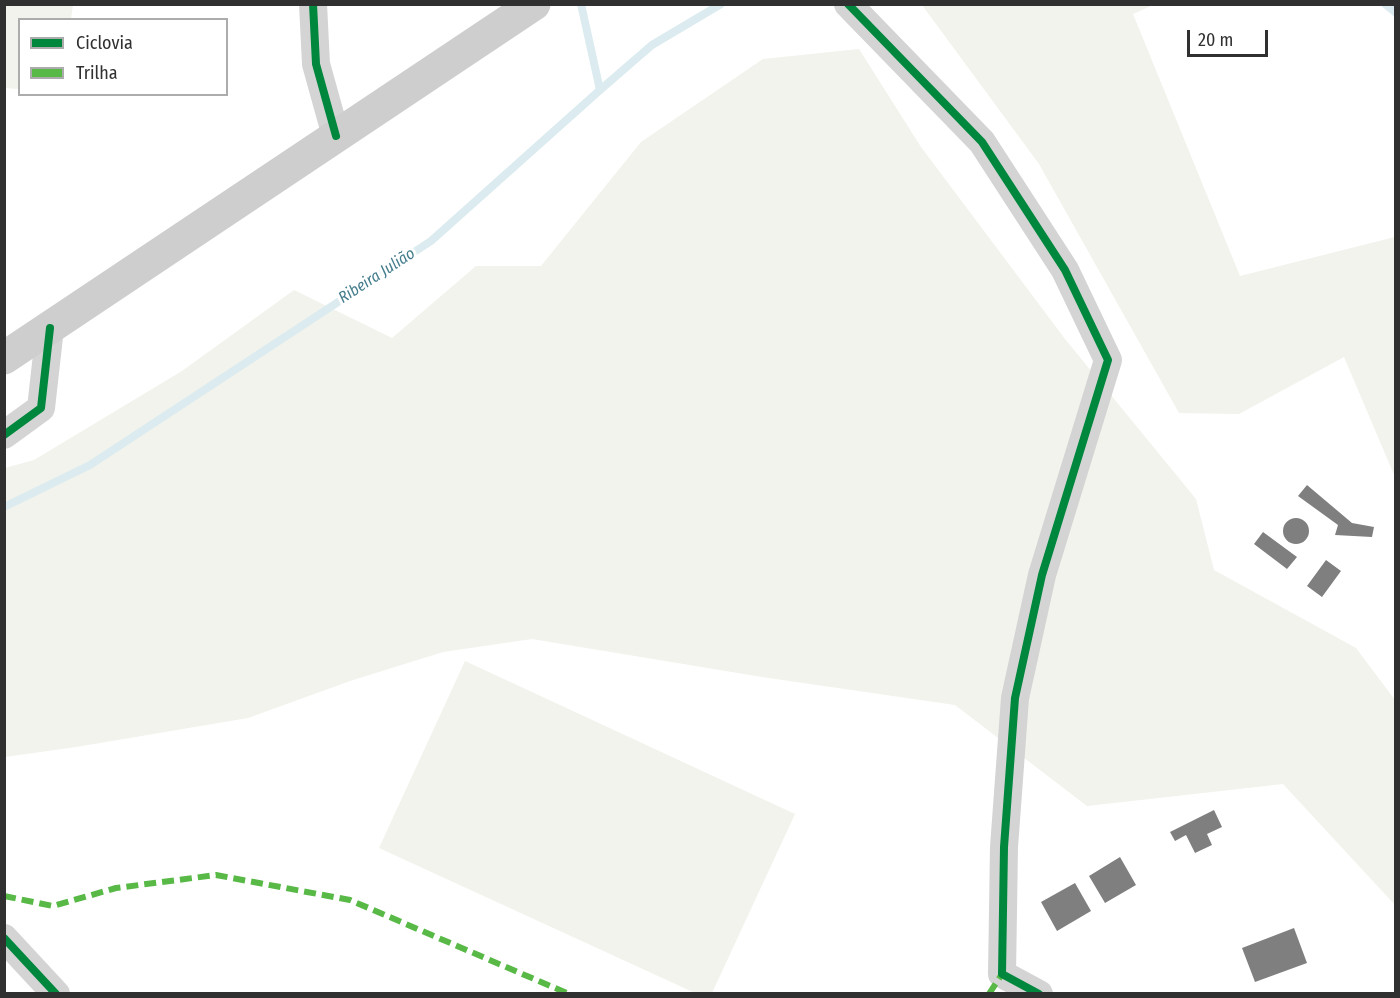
<!DOCTYPE html>
<html>
<head>
<meta charset="utf-8">
<style>
  body { margin:0 }
  #map { position:relative; width:1400px; height:998px; overflow:hidden; background:#fff; font-family:"Fira Sans Condensed",sans-serif }
  canvas { display:block }
  .frame { position:absolute; inset:0; border:6px solid #303030; pointer-events:none }
  .legend { position:absolute; left:18px; top:18px; width:210px; height:78px; box-sizing:border-box; background:#fff; border:2px solid #acacac; margin:0; padding:8px 10px; list-style:none; font-size:18px; color:#303030 }
  .legend li { display:flex; align-items:center; gap:12px; height:30px }
  .legend b { width:30px; border:2px solid #acacac }
  .scale { position:absolute; left:1187px; top:30px; width:81px; height:27px; box-sizing:border-box; border:3px solid #303030; border-top:0; padding-left:8px; font-size:18px; line-height:21px; white-space:nowrap; color:#303030; -webkit-text-stroke:4px #fff; paint-order:stroke }
</style>
</head>
<body>
<div id="map">
<canvas width="1400" height="998"></canvas>
<div class="frame"></div>
<ul class="legend">
<li><b style="height:8px;background:#00873e"></b>Ciclovia</li>
<li><b style="height:8px;background:#58b947"></b>Trilha</li>
</ul>
<div class="scale">20 m</div>
</div>
<script>
const g = document.querySelector('canvas').getContext('2d');
g.lineJoin = 'round';
function fill(path, color) {
  g.fillStyle = color;
  g.fill(path, 'evenodd');
}
function toPath(rows) {
  const path = new Path2D();
  for (const r of rows) {
    if (r.length === 3) {
      path.moveTo(r[0] + r[2], r[1]);
      path.arc(r[0], r[1], r[2], 0, 2 * Math.PI);
      continue;
    }
    path.moveTo(r[0], r[1]);
    for (let i = 2; i < r.length; i += 2) path.lineTo(r[i], r[i + 1]);
  }
  return path;
}
function strokePath(path, color, width, dash) {
  g.strokeStyle = color;
  g.lineWidth = width;
  g.lineCap = dash ? 'butt' : 'round';
  g.setLineDash(dash || []);
  g.stroke(path);
}
function drawText(font, color, halo, rows, align = 'center') {
  g.font = font + ' "Fira Sans Condensed",sans-serif';
  g.lineWidth = 6;
  g.setLineDash([]);
  g.textBaseline = 'middle';
  g.strokeStyle = halo;
  g.fillStyle = color;
  for (const [text, x, y, turn = 0] of rows) {
    g.save();
    g.translate(x, y);
    g.rotate((+turn || 0) * Math.PI / 180);
    g.textAlign = isNaN(turn) ? turn : align;
    if (halo) g.strokeText(text, 0, 0);
    g.fillText(text, 0, 0);
    g.restore();
  }
}
fill(toPath([
  [5,4,73,5,71,19,20,20,19,89,5,88],
  [922,5,1153,5,1133,14,1240,276,1395,237,1395,477,1344,357,1239,414,1179,413,1039,164],
  [859,49,921,147,1065,339,1196,499,1214,570,1356,648,1395,700,1395,905,1283,784,1087,806,955,705,762,677,532,639,443,652,350,681,248,718,76,747,5,757,5,468,34,460,182,371,294,290,392,338,476,266,541,266,641,142,763,59],
  [465,661,795,814,712,993,695,993,379,848]
]), '#f1f3ec');
strokePath(toPath([
  [581,4,600,90],
  [1385,4,1396,13],
  [4,507,90,465,431,241,600,90,652,45,721,4]
]), '#dbebef', 8);
fill(toPath([
  [1307,485,1352,523,1374,527,1372,537,1335,535,1338,525,1298,496],
  [1296,531,13],
  [1263,532,1297,557,1287,569,1254,544],
  [1326,560,1341,571,1322,597,1307,586],
  [1214,810,1222,827,1207,834,1212,845,1195,853,1186,835,1175,841,1170,832],
  [1120,857,1136,885,1105,903,1089,876],
  [1075,883,1091,911,1057,931,1041,902],
  [1294,928,1307,963,1255,982,1242,948]
]), '#7f7f7f');
strokePath(toPath([
  [313,4,316,64,336,136],
  [848,4,982,142,1065,270,1108,360,1042,575,1015,698,1004,847,1002,974,1039,994],
  [4,435,41,408,50,328],
  [4,938,56,994]
]), '#d4d4d4', 28);
strokePath(toPath([
  [4,358,534,4]
]), '#cecece', 33);
strokePath(toPath([
  [4,896,53,906,116,888,216,875,350,900,569,994],
  [989,994,1002,974]
]), '#58b947', 6, [12, 6]);
strokePath(toPath([
  [313,4,316,64,336,136],
  [848,4,982,142,1065,270,1108,360,1042,575,1015,698,1004,847,1002,974,1039,994],
  [4,435,41,408,50,328],
  [4,938,56,994]
]), '#00873e', 8);
drawText('italic 16px', '#447d8d', '#fff', [
  ["Ribeira Julião",377,276,-33]
]);
</script>
</body>
</html>
